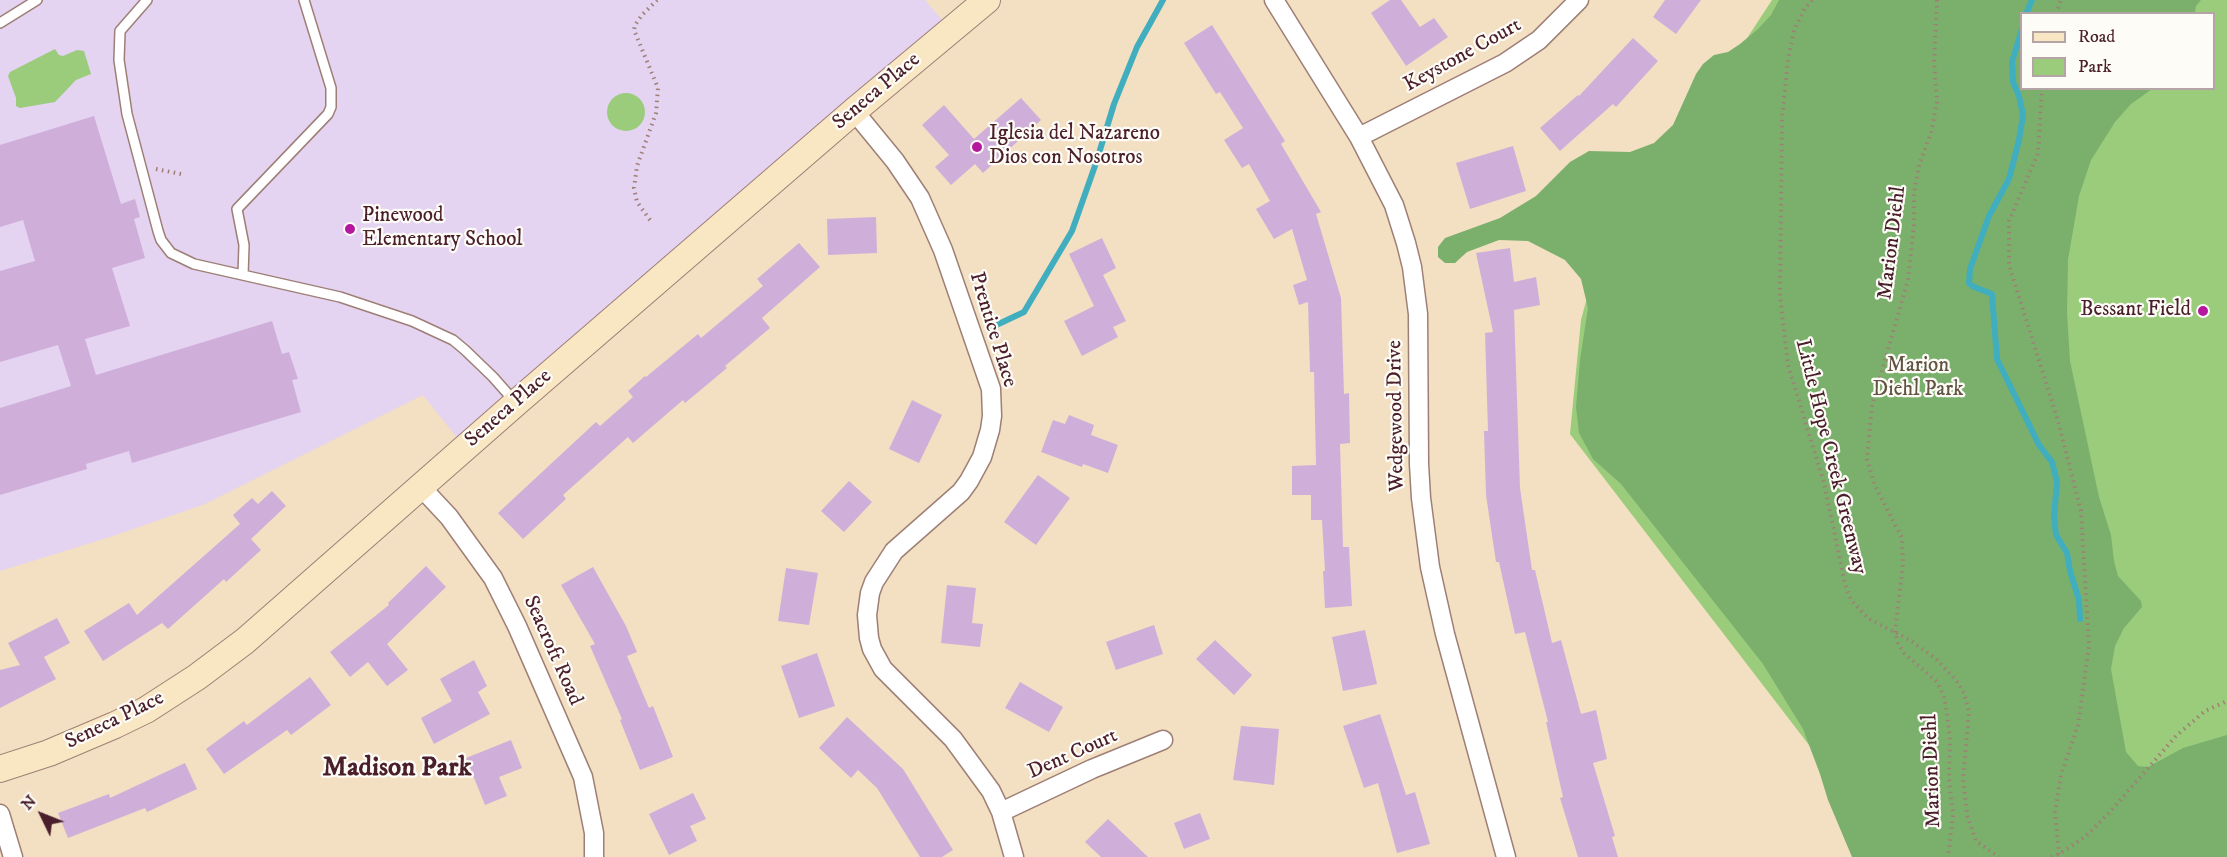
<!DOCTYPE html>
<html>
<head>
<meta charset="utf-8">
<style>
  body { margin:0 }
  #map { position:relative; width:2227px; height:857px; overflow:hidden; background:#f3dfc2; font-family:"IM FELL DW Pica",serif }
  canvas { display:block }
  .legend { position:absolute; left:2020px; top:12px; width:195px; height:78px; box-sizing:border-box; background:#fdfcf7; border:2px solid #b5a4a5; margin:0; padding:8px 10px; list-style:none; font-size:18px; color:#4a1f2b }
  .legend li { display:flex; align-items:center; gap:12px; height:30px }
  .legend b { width:30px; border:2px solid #b5a4a5 }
  .north { position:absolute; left:12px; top:785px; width:60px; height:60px; -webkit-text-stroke:4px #fdfcf7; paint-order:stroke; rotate:313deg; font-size:16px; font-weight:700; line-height:24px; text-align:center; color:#4a1f2b }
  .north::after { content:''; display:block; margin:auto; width:21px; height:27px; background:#4a1f2b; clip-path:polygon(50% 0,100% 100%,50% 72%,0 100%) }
</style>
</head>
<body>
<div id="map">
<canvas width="2227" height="857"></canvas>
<ul class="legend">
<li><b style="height:8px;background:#f9e7c3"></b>Road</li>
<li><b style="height:16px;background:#9acc7c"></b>Park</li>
</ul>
<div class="north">N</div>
</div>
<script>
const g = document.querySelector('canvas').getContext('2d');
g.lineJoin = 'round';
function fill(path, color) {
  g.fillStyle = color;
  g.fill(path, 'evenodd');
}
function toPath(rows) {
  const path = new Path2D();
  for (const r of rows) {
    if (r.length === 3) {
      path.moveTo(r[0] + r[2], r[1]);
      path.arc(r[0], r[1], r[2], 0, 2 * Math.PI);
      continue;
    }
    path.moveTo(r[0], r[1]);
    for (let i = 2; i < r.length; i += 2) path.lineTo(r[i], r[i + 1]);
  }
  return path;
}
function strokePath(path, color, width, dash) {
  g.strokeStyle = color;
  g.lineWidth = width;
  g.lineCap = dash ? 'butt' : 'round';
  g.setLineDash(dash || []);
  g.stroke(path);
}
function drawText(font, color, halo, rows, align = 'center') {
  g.font = font + ' "IM FELL DW Pica",serif';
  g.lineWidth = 4.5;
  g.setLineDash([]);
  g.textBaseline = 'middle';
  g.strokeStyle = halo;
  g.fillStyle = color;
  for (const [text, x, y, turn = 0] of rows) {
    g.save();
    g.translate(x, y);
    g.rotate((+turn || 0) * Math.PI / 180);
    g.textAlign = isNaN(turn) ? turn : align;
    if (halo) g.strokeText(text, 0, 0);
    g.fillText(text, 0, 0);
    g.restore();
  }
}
fill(toPath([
  [0,0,925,0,942,20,555,352,458,439,423,395,205,504,110,537,0,571]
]), '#e4d3f1');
fill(toPath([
  [1772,0,2227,0,2227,857,1895,857,1570,434,1581,320,1594,272],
  [2022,14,2214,14,2214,88,2022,88],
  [55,49,59,55,63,56,77,50,84,51,91,74,76,80,55,102,20,108,16,106,16,98,8,76,10,72],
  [626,112,19]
]), '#9acc7c');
fill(toPath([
  [1779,0,2201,0,2196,6,2195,13,2022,14,2022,88,2152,89,2131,104,2115,122,2091,160,2079,196,2068,260,2067,313,2070,361,2099,497,2111,535,2114,561,2118,576,2141,601,2142,607,2124,628,2115,646,2111,669,2126,752,2138,766,2148,767,2183,748,2227,735,2227,857,1852,857,1828,800,1820,774,1803,729,1763,664,1621,484,1593,459,1579,433,1576,407,1580,360,1588,308,1581,279,1565,260,1528,241,1499,240,1467,252,1455,263,1445,263,1438,257,1438,247,1445,238,1500,218,1536,196,1570,162,1589,151,1630,152,1654,143,1673,125,1696,74,1703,64,1714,55,1728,52,1740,44,1758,29,1771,15]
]), '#7bb06c');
strokePath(toPath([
  [2026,14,2032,0],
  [2022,29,2012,62,2013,82,2019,96,2023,115,2019,140,2009,179,1989,216,1970,269,1969,283,1972,286,1992,294,1997,359,2039,445,2052,462,2057,482,2054,516,2056,535,2067,553,2070,571,2079,600,2080,619],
  [988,329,1024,312,1072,231,1096,163,1114,104,1137,47,1163,0]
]), '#40aebe', 6);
fill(toPath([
  [1390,0,1401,0,1420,27,1434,18,1448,37,1406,66,1371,13],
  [1665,0,1701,0,1676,34,1653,17],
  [1212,25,1285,141,1281,144,1321,212,1316,214,1341,298,1344,394,1349,393,1350,443,1340,444,1343,547,1349,547,1352,606,1325,608,1323,571,1325,571,1322,520,1311,520,1311,495,1292,495,1292,466,1316,465,1314,372,1310,372,1308,302,1299,305,1293,285,1307,280,1292,229,1274,239,1256,209,1270,201,1249,164,1242,168,1224,140,1243,128,1220,92,1216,94,1184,43],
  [1633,38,1658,61,1616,107,1613,104,1560,151,1540,128,1578,95,1579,96],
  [1021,98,1041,120,983,173,975,164,951,185,935,167,949,155,922,125,944,105,974,139],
  [94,116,121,204,135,199,140,217,134,219,145,258,112,268,130,326,85,339,96,375,272,321,282,354,289,352,298,379,292,380,301,412,132,463,129,451,86,464,87,469,0,495,0,408,71,386,58,345,0,362,0,271,35,261,23,220,0,227,0,145],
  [1513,146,1526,191,1470,209,1456,163],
  [876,217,877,253,828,255,827,219],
  [1102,238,1116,268,1103,275,1126,321,1113,327,1118,337,1082,356,1064,321,1094,306,1069,254],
  [799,243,820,267,762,318,770,328,725,366,727,368,685,403,683,400,633,443,628,437,563,495,566,499,523,539,498,513,596,422,600,426,633,397,628,391,645,376,646,377,698,334,701,338,763,286,757,279],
  [1510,248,1514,282,1536,277,1540,305,1514,310,1520,488,1532,570,1535,570,1552,643,1561,640,1581,714,1596,710,1607,759,1593,763,1615,836,1612,837,1618,857,1578,857,1560,798,1563,797,1546,722,1548,722,1525,632,1515,634,1499,562,1496,562,1486,495,1484,431,1488,431,1485,333,1493,332,1476,253],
  [912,400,942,415,919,463,889,449],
  [1069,415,1094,425,1091,435,1118,445,1108,473,1083,464,1082,467,1041,452,1053,420,1065,424],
  [1038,475,1070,498,1036,545,1004,522],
  [849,481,872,502,844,532,821,511],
  [272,491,286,506,251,539,261,550,226,582,224,579,168,629,162,623,103,661,84,631,129,603,137,615,240,524,233,515,252,498,258,504],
  [426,566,446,587,387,644,408,670,387,686,368,662,350,677,330,652,389,605,388,603],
  [593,567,626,626,637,652,627,656,649,708,653,706,673,757,640,770,620,720,622,719,590,646,595,644,561,585],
  [786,568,818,573,809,625,778,621],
  [947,585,976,588,972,623,983,624,980,647,941,643],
  [57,618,70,643,44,657,56,679,0,708,0,670,20,665,8,643],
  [1154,625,1163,654,1116,670,1106,642],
  [1365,630,1377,684,1343,691,1332,637],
  [1215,640,1252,675,1234,695,1196,659],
  [817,653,835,706,799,718,781,666],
  [474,660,487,686,478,692,490,714,434,744,421,718,452,701,440,679],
  [310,677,331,705,291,735,287,730,224,774,206,749,244,721,247,725],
  [1020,682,1063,707,1049,732,1005,708],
  [1380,714,1406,795,1415,792,1430,844,1397,853,1378,783,1364,788,1343,726],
  [847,717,903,769,953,850,942,857,920,857,877,788,858,770,851,778,819,748],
  [1241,726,1279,729,1274,785,1233,780],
  [511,740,522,768,499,777,507,796,485,805,466,758],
  [185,763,197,789,147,812,145,808,68,838,58,813,109,794,110,798],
  [693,793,706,819,690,826,697,841,669,855,649,814],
  [1200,813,1210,839,1184,849,1174,823],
  [1108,819,1148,857,1101,857,1085,842]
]), '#cfafda');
const lane = toPath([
  [147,0,120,31,119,60,127,114,158,231,161,240,171,253,194,264,340,297,412,321,453,340,465,350,493,377,516,403],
  [0,23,37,0],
  [243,275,244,245,237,209,328,114,331,107,331,88,304,0]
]);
const street = toPath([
  [1274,0,1359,137,1394,205,1406,243,1412,267,1418,314,1419,464,1421,498,1430,567,1445,634,1506,857],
  [854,111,895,161,920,198,943,250,991,389,992,416,990,430,982,457,969,481,961,492,894,551,874,582,870,593,867,615,869,638,872,649,883,669,953,739,991,791,1001,812,1014,857],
  [1359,137,1505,63,1539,40,1579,0],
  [420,486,449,517,493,578,517,626,583,777,594,833,594,857],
  [1001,812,1092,769,1163,740],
  [0,814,13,857]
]);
const secondary = toPath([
  [0,769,49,753,115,725,146,710,197,677,245,641,516,403,854,111,987,0]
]);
strokePath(lane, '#9e7f76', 12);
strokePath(street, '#9e7f76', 21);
strokePath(secondary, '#9e7f76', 28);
strokePath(toPath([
  [1812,0,1805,8,1794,30,1788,60,1782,119,1780,296,1788,365,1824,483,1845,584,1851,600,1869,619,1910,640,1936,659,1956,680,1964,693,1969,712,1963,779,1967,815,1976,841,1999,857],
  [1937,0,1934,62,1937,102,1931,133,1919,165,1914,193,1914,225,1908,280,1872,405,1867,459,1875,486,1902,538,1903,564,1895,632,1898,643,1904,653,1937,682,1944,697,1947,713,1950,740,1949,779,1953,815,1948,857],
  [2056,14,2061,0],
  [2042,88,2038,153,2009,221,2009,265,2058,421,2081,511,2089,646,2078,725,2061,775,2055,812,2059,854,2063,857],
  [156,169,181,174],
  [650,220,637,202,634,188,637,166,656,113,658,88,634,30,635,25,642,15,657,0],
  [2051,857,2059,854,2085,837,2109,813,2176,736,2205,711,2227,701]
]), '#9e7f76', 4, [1.5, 4.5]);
strokePath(lane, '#fff', 9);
strokePath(street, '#fff', 18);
strokePath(secondary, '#f9e7c3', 26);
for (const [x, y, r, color] of [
  [977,147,6,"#b5179e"],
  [350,229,6,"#b5179e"],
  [2203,311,6,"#b5179e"]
]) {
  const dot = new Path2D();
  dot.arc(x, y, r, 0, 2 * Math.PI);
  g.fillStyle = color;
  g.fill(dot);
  strokePath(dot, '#fdfcf7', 2);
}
drawText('21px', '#4a1f2b', '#fdfcf7', [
  ["Keystone Court",1463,56,-29],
  ["Seneca Place",877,92,-40],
  ["Marion Diehl",1893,243,-83],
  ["Prentice Place",992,330,73],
  ["Seneca Place",509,409,-41],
  ["Wedgewood Drive",1397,416,-91],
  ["Little Hope Creek Greenway",1830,457,76],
  ["Seacroft Road",552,651,66],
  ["Seneca Place",115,721,-26],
  ["Dent Court",1073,755,-24],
  ["Marion Diehl",1933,771,-92]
]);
drawText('21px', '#4a1f2b', '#fdfcf7', [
  ["Iglesia del Nazareno",989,135],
  ["Dios con Nosotros",989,159],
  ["Pinewood",362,217],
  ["Elementary School",362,241],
  ["Bessant Field",2191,311,"right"]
], 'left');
drawText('21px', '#625343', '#fdfcf7', [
  ["Marion",1918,367],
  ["Diehl Park",1918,391]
]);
drawText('bold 27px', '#4a1f2b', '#fdfcf7', [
  ["Madison Park",397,769]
]);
</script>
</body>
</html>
